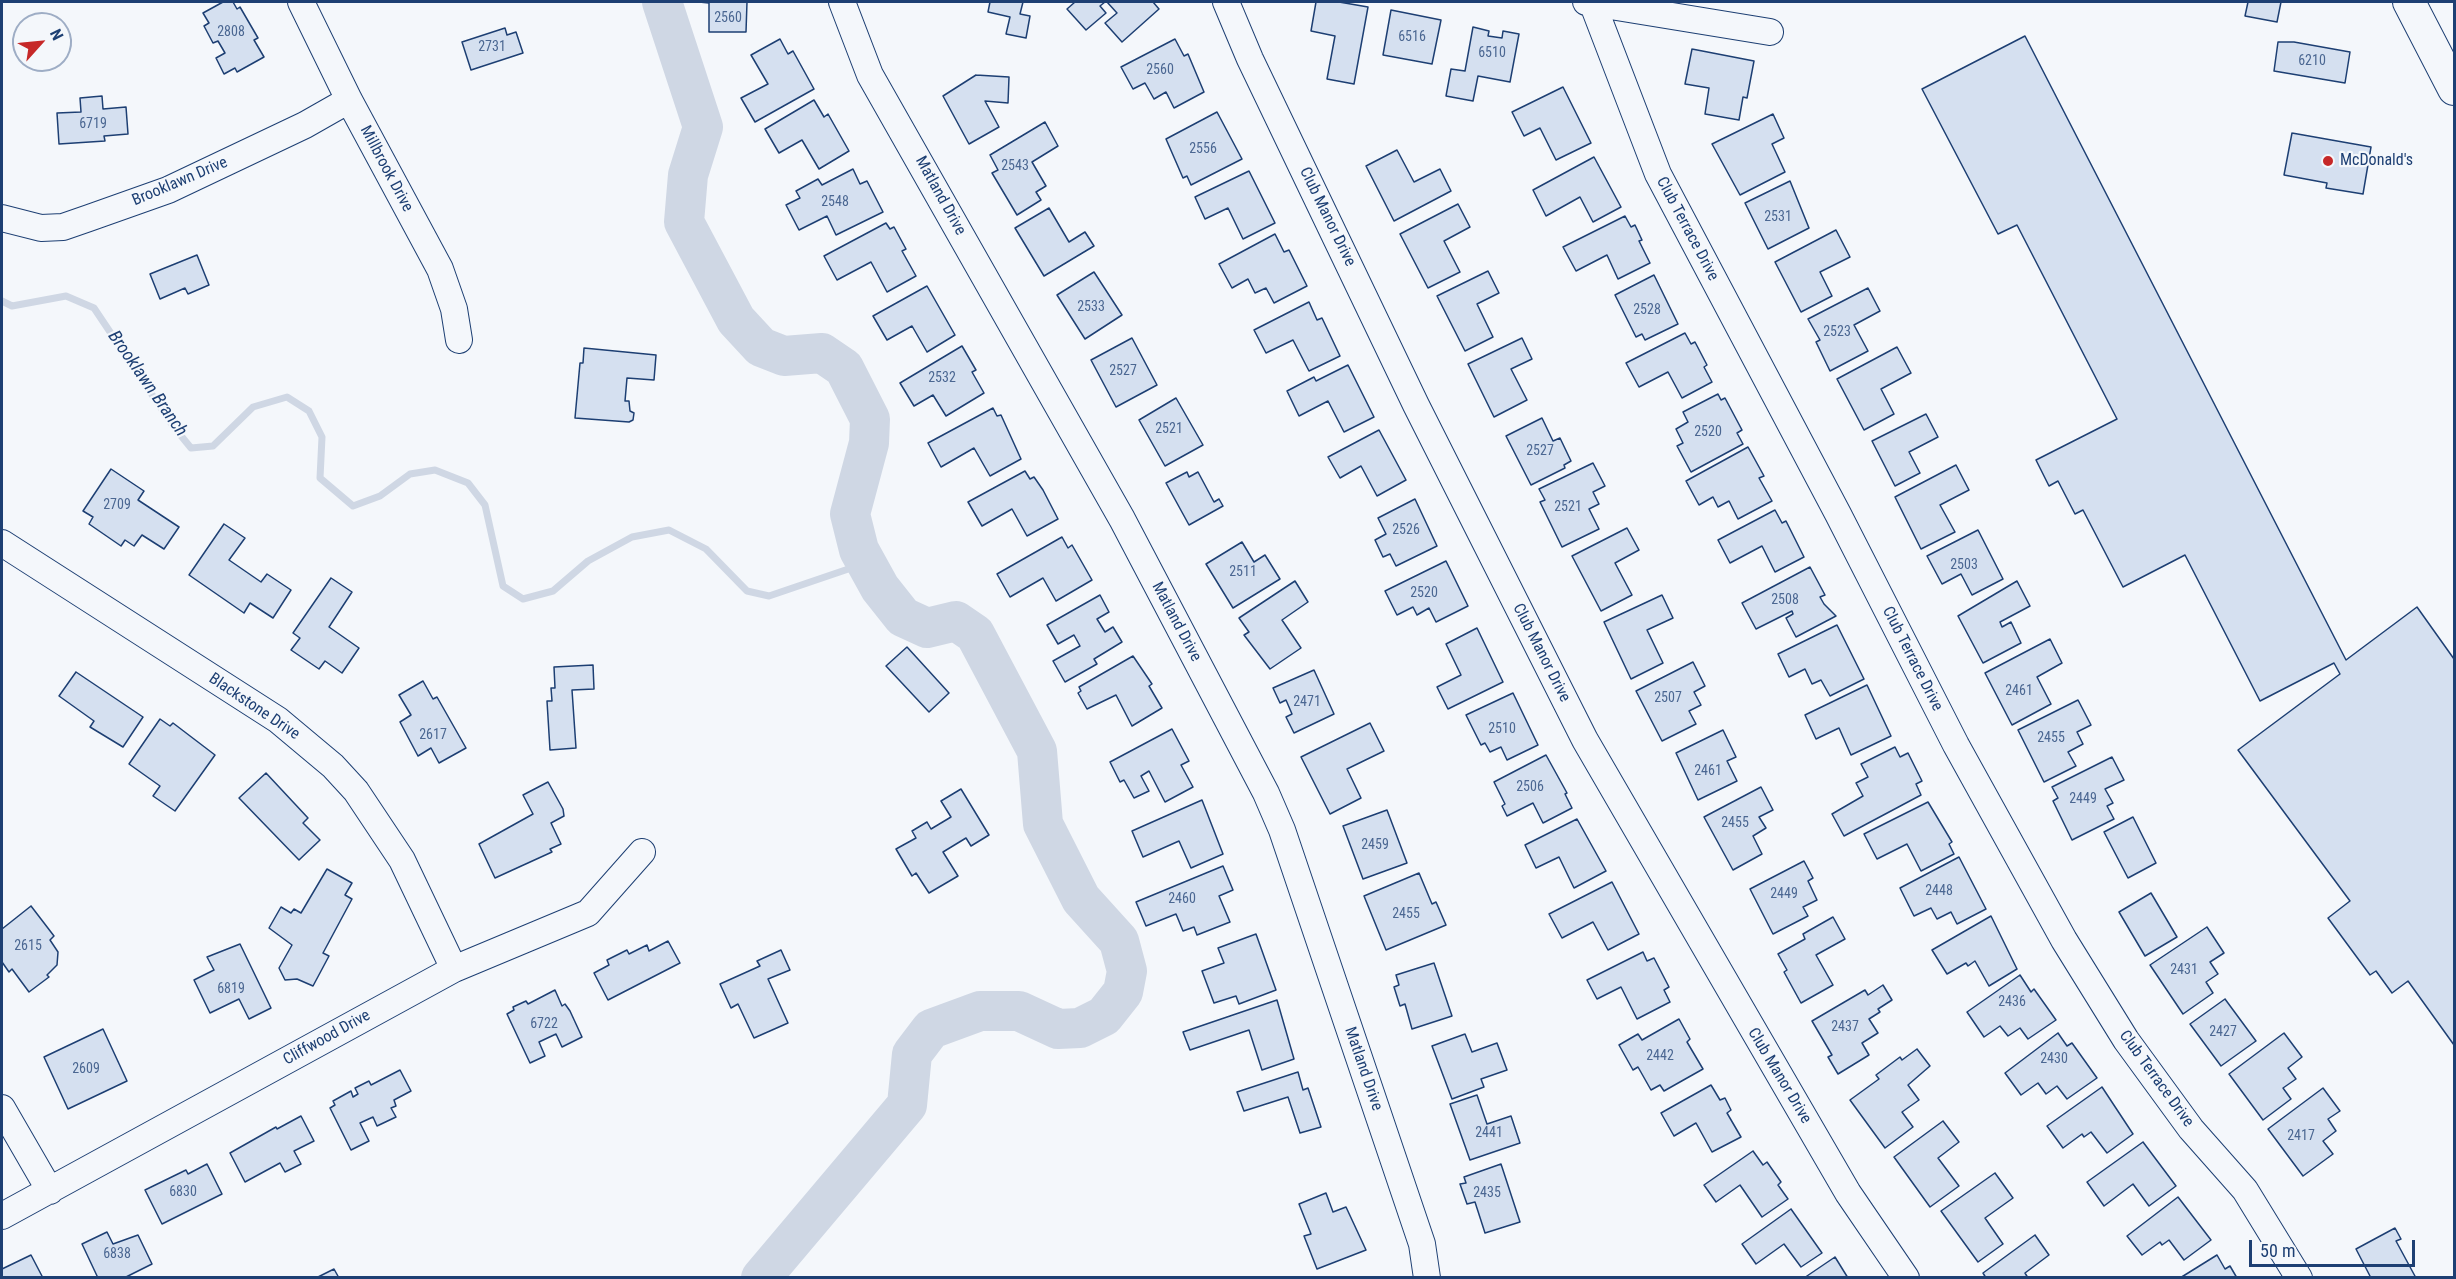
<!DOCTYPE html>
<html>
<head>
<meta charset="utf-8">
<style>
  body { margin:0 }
  #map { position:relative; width:2456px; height:1279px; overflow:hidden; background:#f4f7fb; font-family:"Roboto Condensed",sans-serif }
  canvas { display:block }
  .frame { position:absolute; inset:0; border:3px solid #1d3f73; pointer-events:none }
  .north { position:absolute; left:12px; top:12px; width:60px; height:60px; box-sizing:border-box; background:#f4f7fb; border:2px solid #9eadc5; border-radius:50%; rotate:63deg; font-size:16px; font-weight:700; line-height:24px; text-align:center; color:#1d3f73 }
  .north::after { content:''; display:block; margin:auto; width:21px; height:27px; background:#c62828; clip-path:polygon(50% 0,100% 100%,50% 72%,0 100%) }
  .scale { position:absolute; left:2249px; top:1240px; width:166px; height:27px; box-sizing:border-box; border:3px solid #1d3f73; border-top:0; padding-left:8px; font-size:18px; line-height:21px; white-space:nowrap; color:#1d3f73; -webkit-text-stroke:4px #f4f7fb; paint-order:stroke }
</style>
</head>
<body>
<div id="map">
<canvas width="2456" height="1279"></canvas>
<div class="frame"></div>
<div class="north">N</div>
<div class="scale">50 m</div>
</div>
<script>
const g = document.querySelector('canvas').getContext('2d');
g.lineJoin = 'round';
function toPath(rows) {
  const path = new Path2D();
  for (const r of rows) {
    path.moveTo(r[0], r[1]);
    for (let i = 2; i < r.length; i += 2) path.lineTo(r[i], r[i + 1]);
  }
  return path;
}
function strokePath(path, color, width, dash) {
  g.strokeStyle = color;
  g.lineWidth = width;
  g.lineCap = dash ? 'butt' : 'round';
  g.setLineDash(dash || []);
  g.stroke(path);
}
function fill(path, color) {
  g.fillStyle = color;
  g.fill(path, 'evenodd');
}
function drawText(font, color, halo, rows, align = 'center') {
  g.font = font + ' "Roboto Condensed",sans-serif';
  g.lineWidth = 4.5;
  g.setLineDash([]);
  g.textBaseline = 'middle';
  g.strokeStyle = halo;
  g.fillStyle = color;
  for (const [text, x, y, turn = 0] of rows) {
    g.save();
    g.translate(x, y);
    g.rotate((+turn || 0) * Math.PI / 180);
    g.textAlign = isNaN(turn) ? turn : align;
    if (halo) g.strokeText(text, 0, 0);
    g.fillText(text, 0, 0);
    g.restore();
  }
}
strokePath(toPath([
  [2,301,12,306,66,296,94,308,173,426,191,448,213,446,253,407,287,397,309,411,322,437,320,478,353,506,380,496,410,474,435,470,468,483,485,505,503,586,523,599,553,591,588,561,632,537,669,530,706,549,747,591,769,596,866,563]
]), '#cfd7e4', 7);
strokePath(toPath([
  [662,2,703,127,688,175,684,222,736,320,761,347,784,356,822,353,844,368,870,419,869,443,850,514,859,550,880,588,903,617,927,628,956,621,975,634,1037,751,1043,824,1081,899,1119,941,1127,971,1123,992,1104,1016,1080,1028,1058,1029,1019,1011,980,1011,931,1029,912,1054,907,1105,761,1278]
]), '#cfd7e4', 40);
const building = toPath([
  [223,2,233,2,237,9,240,7,258,38,254,40,264,57,237,72,235,68,224,74,216,58,225,53,218,41,213,43,204,26,209,23,203,13,223,2],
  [699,2,747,2,746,32,709,32,709,3,699,2],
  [990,2,1023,2,1020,14,1030,16,1026,38,1006,34,1010,17,988,12,990,2],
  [1075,2,1105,2,1100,6,1106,13,1086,30,1067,9,1075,2],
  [1107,2,1153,2,1159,9,1122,42,1105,23,1117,13,1107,2],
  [1316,2,1339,2,1368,7,1354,84,1327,79,1335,36,1311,31,1316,2],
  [2248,2,2281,2,2277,22,2245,16,2248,2],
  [1391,10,1441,20,1432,64,1383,55,1391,10],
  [1473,27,1489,31,1488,36,1502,38,1503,31,1519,34,1510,82,1478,76,1473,101,1446,96,1451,69,1465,71,1473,27],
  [505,28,507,35,516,32,523,53,471,70,462,42,505,28],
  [2025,36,2346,660,2417,607,2454,659,2454,1045,2408,981,2392,993,2376,971,2370,975,2328,918,2350,901,2238,750,2340,674,2334,663,2260,701,2185,555,2123,587,2083,510,2075,514,2058,481,2049,486,2036,460,2117,419,2017,225,1998,234,1922,89,2025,36],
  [780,39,788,54,793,51,814,89,755,122,741,98,768,84,751,55,780,39],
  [1175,39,1184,56,1188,54,1204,92,1174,108,1166,92,1154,99,1145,83,1133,89,1121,67,1175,39],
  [2278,42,2294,42,2350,52,2345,83,2274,71,2278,42],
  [1692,49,1754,61,1747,98,1743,97,1739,120,1705,114,1709,88,1685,84,1692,49],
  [976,75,1009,77,1008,103,985,101,999,127,969,144,943,96,976,75],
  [1563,87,1591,143,1556,160,1540,128,1524,136,1512,112,1563,87],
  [102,96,103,109,126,107,128,134,104,136,105,141,59,144,57,113,81,112,80,98,102,96],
  [814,100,824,117,828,114,849,151,819,169,802,140,779,153,765,129,814,100],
  [1217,112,1242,159,1191,185,1187,176,1183,178,1166,139,1217,112],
  [1773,114,1784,138,1772,144,1785,172,1740,195,1712,144,1773,114],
  [1045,122,1058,146,1032,162,1046,186,1036,192,1041,200,1017,215,992,173,998,170,990,155,1045,122],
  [2292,133,2371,147,2363,194,2326,188,2327,183,2284,175,2292,133],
  [1397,150,1414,182,1440,169,1451,191,1394,221,1366,166,1397,150],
  [1594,157,1621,207,1593,222,1580,197,1546,216,1533,190,1594,157],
  [853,169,860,184,867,181,883,212,836,235,827,216,799,230,786,205,800,198,796,191,818,179,822,185,853,169],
  [1249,171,1275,223,1243,239,1228,208,1205,219,1195,197,1249,171],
  [1790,181,1809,228,1768,249,1745,203,1790,181],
  [1458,204,1470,227,1444,241,1460,272,1428,288,1400,234,1458,204],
  [1049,208,1069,242,1085,232,1094,246,1044,276,1015,228,1049,208],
  [1625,216,1631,227,1635,225,1642,240,1639,241,1650,263,1618,279,1607,255,1576,271,1563,247,1625,216],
  [886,223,890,229,894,227,906,249,902,251,916,276,887,292,871,262,837,280,824,256,886,223],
  [1836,230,1850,257,1820,272,1832,296,1801,312,1775,262,1836,230],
  [1275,234,1284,252,1289,250,1307,286,1274,303,1266,288,1255,293,1248,279,1232,288,1219,264,1275,234],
  [197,255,209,285,188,294,185,288,160,299,150,274,197,255],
  [1488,271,1499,293,1477,304,1493,337,1465,351,1437,296,1488,271],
  [1094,272,1122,315,1085,339,1057,295,1094,272],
  [1654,275,1678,324,1645,340,1642,334,1636,337,1615,295,1654,275],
  [927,286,955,335,927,352,912,326,887,340,873,316,927,286],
  [1868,288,1880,311,1854,325,1868,351,1830,371,1816,342,1820,340,1808,319,1868,288],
  [1309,302,1317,320,1322,318,1340,356,1309,371,1293,340,1266,353,1254,330,1309,302],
  [1685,333,1691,344,1695,342,1707,365,1704,367,1712,382,1682,398,1668,372,1639,387,1626,363,1685,333],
  [1132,338,1157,385,1116,407,1091,360,1132,338],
  [1522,338,1532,359,1511,369,1527,400,1494,417,1468,364,1522,338],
  [962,346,976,370,972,372,984,393,946,416,933,395,914,406,900,383,962,346],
  [1897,347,1911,373,1881,389,1894,414,1864,430,1837,379,1897,347],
  [584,348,656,355,654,380,627,378,625,401,629,401,630,411,634,413,633,420,629,422,575,418,580,363,583,363,584,348],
  [1348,365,1374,417,1344,432,1328,401,1299,416,1287,391,1314,377,1316,381,1348,365],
  [1718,394,1721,400,1725,398,1742,430,1737,433,1743,444,1691,472,1677,446,1683,443,1676,429,1688,422,1683,412,1718,394],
  [1176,398,1203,445,1165,466,1139,420,1176,398],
  [993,408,997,416,1001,415,1021,459,990,476,974,448,941,467,928,443,993,408],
  [1926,414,1938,437,1909,452,1920,473,1895,486,1872,441,1926,414],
  [1542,418,1553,441,1560,438,1571,461,1564,465,1565,468,1531,485,1506,436,1542,418],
  [1379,430,1406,480,1377,496,1361,466,1340,478,1328,457,1379,430],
  [1748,447,1764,476,1759,478,1772,501,1738,519,1729,501,1718,507,1713,497,1699,505,1686,481,1748,447],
  [1593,463,1605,486,1593,492,1599,504,1589,509,1599,529,1562,547,1540,502,1545,500,1539,489,1593,463],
  [1956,465,1969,490,1940,505,1955,532,1921,549,1895,497,1956,465],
  [111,469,144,491,138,500,179,527,164,549,142,535,134,546,125,540,121,546,89,524,93,517,83,511,111,469],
  [1025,471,1030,479,1034,477,1043,490,1058,519,1027,536,1012,509,982,526,968,502,1025,471],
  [1187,472,1189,477,1198,472,1214,502,1219,499,1223,506,1189,525,1166,483,1187,472],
  [1415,499,1437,546,1396,566,1390,554,1383,557,1375,540,1386,534,1378,518,1415,499],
  [1775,510,1782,523,1786,521,1804,557,1775,572,1762,546,1730,563,1718,540,1775,510],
  [224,524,245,538,229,560,261,582,267,574,291,590,273,618,250,603,244,613,189,575,224,524],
  [1627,528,1639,550,1615,563,1632,595,1601,611,1572,556,1627,528],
  [1978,530,2003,579,1972,595,1961,574,1942,584,1927,556,1978,530],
  [1062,537,1068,548,1072,545,1092,580,1056,601,1043,578,1010,597,997,574,1062,537],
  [1242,542,1254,562,1265,555,1280,579,1233,608,1206,564,1242,542],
  [1446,561,1468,606,1436,622,1429,608,1417,615,1413,607,1397,615,1385,591,1446,561],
  [1810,567,1825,595,1820,597,1824,604,1836,616,1796,637,1786,618,1793,614,1792,611,1756,629,1742,603,1810,567],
  [331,578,352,592,329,627,359,648,342,673,325,661,319,669,291,650,300,638,293,633,331,578],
  [1295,581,1308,602,1282,620,1301,648,1270,669,1244,635,1249,632,1239,618,1295,581],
  [2017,581,2030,606,2000,622,2002,627,2011,622,2021,643,1983,663,1958,616,2017,581],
  [1100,595,1109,612,1097,619,1105,632,1113,627,1122,642,1094,659,1097,664,1065,682,1053,661,1080,646,1074,635,1058,644,1047,625,1100,595],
  [1662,595,1673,618,1647,630,1663,663,1631,679,1604,622,1662,595],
  [1837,625,1864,679,1830,696,1821,680,1812,684,1805,669,1789,677,1778,654,1837,625],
  [1477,628,1503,682,1448,709,1437,687,1461,675,1446,644,1477,628],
  [2050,639,2062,663,2037,677,2051,704,2012,725,1985,673,2050,639],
  [907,647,949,693,929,712,886,666,907,647],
  [1133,656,1152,684,1149,686,1162,708,1132,726,1116,695,1087,709,1078,693,1081,691,1079,687,1133,656],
  [1693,662,1705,686,1694,692,1701,705,1689,711,1696,724,1662,741,1636,691,1693,662],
  [593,665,594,689,572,690,576,748,550,750,547,701,552,701,551,688,555,688,554,667,593,665],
  [1314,670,1334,714,1294,733,1286,717,1292,714,1286,700,1280,703,1273,688,1314,670],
  [76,672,143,717,123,747,90,727,94,721,59,696,76,672],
  [423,681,433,699,437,697,466,748,439,763,431,748,418,756,400,722,411,715,399,695,423,681],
  [1867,685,1891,736,1851,755,1839,728,1816,739,1805,715,1867,685],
  [1513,693,1538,745,1507,760,1501,747,1490,752,1485,743,1481,745,1466,715,1513,693],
  [2078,700,2091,725,2077,732,2083,744,2068,752,2076,766,2044,782,2018,730,2078,700],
  [160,719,170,726,173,723,215,755,175,811,153,796,160,786,129,764,160,719],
  [1370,723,1384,751,1347,769,1361,798,1330,814,1301,757,1370,723],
  [1172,729,1189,761,1181,765,1193,787,1165,802,1149,771,1141,776,1149,791,1134,798,1124,780,1120,782,1110,762,1172,729],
  [1723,730,1736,757,1727,761,1737,781,1698,800,1676,753,1723,730],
  [1895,747,1900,757,1908,753,1922,781,1916,784,1921,795,1844,836,1832,814,1863,796,1856,783,1868,777,1861,764,1895,747],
  [1546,755,1567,793,1565,794,1572,808,1543,823,1533,803,1507,816,1502,806,1505,804,1494,782,1546,755],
  [2112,757,2124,780,2105,789,2113,803,2107,806,2114,819,2072,840,2053,801,2058,798,2052,787,2112,757],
  [266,773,308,818,303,823,320,840,299,860,239,798,266,773],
  [548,782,563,809,564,816,551,823,561,844,550,849,552,852,495,878,479,844,533,814,523,795,548,782],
  [1761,787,1773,810,1759,817,1766,828,1753,836,1762,854,1733,870,1704,817,1761,787],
  [961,789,989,835,971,846,966,838,943,852,958,876,929,893,916,873,912,876,896,849,916,838,912,831,927,822,931,829,951,817,941,801,961,789],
  [1202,800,1223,854,1191,868,1179,841,1143,857,1132,831,1202,800],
  [1928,802,1952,842,1949,844,1954,854,1921,871,1907,844,1877,859,1864,834,1928,802],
  [1387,810,1407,863,1363,879,1343,826,1387,810],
  [2133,817,2156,863,2128,878,2104,832,2133,817],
  [1577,819,1606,871,1574,888,1559,857,1536,868,1525,845,1577,819],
  [1959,857,1986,909,1957,924,1951,912,1937,919,1931,908,1914,916,1900,888,1959,857],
  [1804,861,1813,878,1808,881,1817,900,1803,907,1808,916,1773,934,1750,889,1804,861],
  [1223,866,1233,890,1219,896,1230,922,1197,935,1194,927,1183,931,1176,914,1146,926,1136,902,1223,866],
  [327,869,352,883,345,895,352,899,323,953,329,956,313,986,297,979,285,980,279,968,292,945,269,928,281,907,291,913,294,909,301,913,327,869],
  [1419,873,1432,904,1436,902,1446,925,1386,950,1364,896,1419,873],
  [1612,882,1639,934,1608,950,1593,922,1562,938,1549,914,1612,882],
  [2151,893,2177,937,2145,956,2119,912,2151,893],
  [31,906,54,936,50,940,58,952,57,965,47,975,49,977,29,992,12,969,9,972,2,962,2,929,31,906],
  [1991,916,2017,969,1989,986,1975,961,1968,966,1966,963,1947,974,1932,950,1991,916],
  [1833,917,1845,939,1816,955,1833,985,1801,1003,1784,972,1787,970,1778,954,1805,939,1803,934,1833,917],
  [2207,927,2224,953,2210,962,2218,974,2206,982,2213,993,2183,1014,2150,965,2207,927],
  [1256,934,1276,990,1239,1004,1236,996,1214,1003,1202,971,1224,963,1218,948,1256,934],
  [668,941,680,963,608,1000,594,973,609,965,607,960,627,950,629,954,647,945,649,951,668,941],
  [240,944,271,1008,249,1019,239,999,210,1013,194,980,214,970,207,957,240,944],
  [781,950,790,970,768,979,788,1023,754,1038,738,1004,731,1008,720,984,760,966,757,961,781,950],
  [1643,952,1647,961,1654,958,1669,987,1664,990,1670,1002,1637,1019,1621,987,1597,999,1587,980,1643,952],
  [1434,963,1452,1016,1412,1029,1405,1004,1400,1006,1394,987,1399,985,1396,975,1434,963],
  [2020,975,2031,992,2034,989,2056,1020,2028,1039,2020,1028,2008,1036,2000,1026,1984,1037,1967,1012,2020,975],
  [1883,985,1892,1000,1878,1009,1880,1012,1869,1019,1878,1033,1862,1043,1869,1055,1838,1074,1828,1057,1832,1055,1812,1021,1865,990,1868,995,1883,985],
  [555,990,562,1006,565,1004,570,1011,582,1037,562,1047,556,1034,539,1042,545,1056,530,1063,507,1014,514,1010,513,1007,526,1001,528,1004,555,990],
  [2225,999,2256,1041,2221,1066,2190,1024,2225,999],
  [1277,1000,1294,1059,1262,1070,1249,1030,1190,1050,1183,1032,1277,1000],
  [1679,1019,1690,1039,1687,1042,1703,1069,1664,1091,1660,1085,1651,1090,1638,1067,1633,1070,1619,1045,1638,1034,1642,1040,1679,1019],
  [103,1029,127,1081,68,1109,44,1057,103,1029],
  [2058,1033,2067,1046,2072,1043,2097,1078,2067,1099,2057,1086,2046,1094,2038,1083,2021,1095,2005,1073,2058,1033],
  [2284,1033,2302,1057,2288,1068,2296,1079,2283,1088,2291,1099,2263,1120,2229,1074,2284,1033],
  [1465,1034,1472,1052,1497,1043,1507,1070,1481,1079,1484,1087,1452,1099,1432,1046,1465,1034],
  [1917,1049,1930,1066,1908,1085,1919,1100,1902,1112,1913,1127,1885,1148,1850,1100,1879,1079,1876,1075,1900,1057,1902,1060,1917,1049],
  [400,1070,411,1091,394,1100,396,1106,391,1108,396,1117,377,1126,373,1117,360,1123,369,1141,351,1150,330,1108,335,1105,333,1101,351,1091,353,1097,358,1094,355,1088,369,1081,371,1085,400,1070],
  [1298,1072,1303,1090,1308,1088,1321,1127,1300,1133,1288,1097,1244,1111,1237,1092,1298,1072],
  [1711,1085,1720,1100,1725,1098,1731,1110,1727,1113,1741,1137,1712,1152,1696,1123,1674,1136,1661,1113,1711,1085],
  [2102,1087,2133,1134,2107,1153,2091,1132,2084,1137,2082,1134,2063,1148,2047,1126,2102,1087],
  [2323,1088,2340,1111,2328,1119,2336,1131,2323,1141,2333,1154,2303,1176,2268,1129,2323,1088],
  [1477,1095,1487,1124,1511,1116,1520,1143,1470,1160,1450,1104,1477,1095],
  [301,1116,314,1141,294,1151,301,1164,285,1172,280,1163,245,1182,230,1153,276,1127,277,1129,301,1116],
  [1943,1121,1959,1142,1938,1158,1959,1186,1930,1207,1894,1157,1943,1121],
  [2143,1142,2176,1186,2149,1206,2133,1184,2104,1206,2087,1182,2143,1142],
  [1753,1151,1763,1165,1767,1162,1781,1182,1778,1185,1788,1199,1762,1217,1740,1185,1716,1202,1704,1185,1753,1151],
  [207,1164,222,1194,162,1224,145,1190,186,1170,188,1174,207,1164],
  [1501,1164,1520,1222,1485,1233,1475,1202,1467,1204,1460,1184,1466,1183,1464,1177,1501,1164],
  [1995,1173,2013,1198,1985,1218,2003,1244,1978,1262,1941,1211,1995,1173],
  [1326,1193,1333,1212,1346,1207,1366,1250,1317,1269,1304,1236,1311,1234,1299,1204,1326,1193],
  [2178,1197,2211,1240,2184,1260,2169,1240,2162,1245,2160,1242,2142,1255,2127,1236,2178,1197],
  [1791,1209,1822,1253,1801,1267,1784,1244,1756,1264,1742,1244,1791,1209],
  [2395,1228,2401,1239,2396,1241,2416,1278,2371,1278,2356,1249,2395,1228],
  [107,1232,113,1244,138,1235,152,1264,124,1278,98,1278,82,1244,107,1232],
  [2035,1235,2049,1255,2025,1273,2028,1278,1986,1278,1983,1273,2035,1235],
  [31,1255,43,1278,2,1278,2,1269,31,1255],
  [2217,1255,2225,1269,2230,1266,2237,1278,2180,1278,2217,1255],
  [1835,1257,1848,1278,1804,1278,1835,1257],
  [334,1269,339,1278,316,1278,334,1269]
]);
fill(building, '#d5e0f0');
strokePath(building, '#1d3f73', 1.5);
const minor = toPath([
  [301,2,349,100,440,269,454,309,459,340],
  [842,2,870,75,1122,519,1266,793,1282,830,1422,1244,1427,1278],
  [1226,2,1250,59,1416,405,1585,740,1848,1193,1906,1278],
  [1586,2,1770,32],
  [1592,2,1658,174,1838,514,1956,745,2064,940,2126,1040,2191,1129,2245,1190,2299,1278],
  [2,218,41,228,63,227,89,218,168,190,305,125,349,100],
  [2,543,278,720,333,766,356,791,402,860,454,969],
  [2,1108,50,1191],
  [2,1216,454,969,588,913,642,852]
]);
const major = toPath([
  [2409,2,2454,89]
]);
strokePath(minor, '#1d3f73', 28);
strokePath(major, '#1d3f73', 34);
strokePath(minor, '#f4f7fb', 26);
strokePath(major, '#f4f7fb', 32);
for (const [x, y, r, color] of [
  [2328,161,6,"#c62828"]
]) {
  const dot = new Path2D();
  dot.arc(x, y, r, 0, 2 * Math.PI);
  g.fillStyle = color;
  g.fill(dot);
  strokePath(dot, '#f4f7fb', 2);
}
drawText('14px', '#4b6792', null, [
  ["2560",728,18],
  ["2808",231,32],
  ["6516",1412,37],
  ["2731",492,47],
  ["6510",1492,53],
  ["6210",2312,61],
  ["2560",1160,70],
  ["6719",93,124],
  ["2556",1203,149],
  ["2543",1015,166],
  ["2548",835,202],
  ["2531",1778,217],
  ["2533",1091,307],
  ["2528",1647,310],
  ["2523",1837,332],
  ["2527",1123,371],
  ["2532",942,378],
  ["2521",1169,429],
  ["2520",1708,432],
  ["2527",1540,451],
  ["2709",117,505],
  ["2521",1568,507],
  ["2526",1406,530],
  ["2503",1964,565],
  ["2511",1243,572],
  ["2520",1424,593],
  ["2508",1785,600],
  ["2461",2019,691],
  ["2507",1668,698],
  ["2471",1307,702],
  ["2510",1502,729],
  ["2617",433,735],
  ["2455",2051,738],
  ["2461",1708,771],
  ["2506",1530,787],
  ["2449",2083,799],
  ["2455",1735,823],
  ["2459",1375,845],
  ["2448",1939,891],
  ["2449",1784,894],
  ["2460",1182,899],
  ["2455",1406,914],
  ["2615",28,946],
  ["2431",2184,970],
  ["6819",231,989],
  ["2436",2012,1002],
  ["6722",544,1024],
  ["2437",1845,1027],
  ["2427",2223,1032],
  ["2442",1660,1056],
  ["2430",2054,1059],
  ["2609",86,1069],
  ["2441",1489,1133],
  ["2417",2301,1136],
  ["6830",183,1192],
  ["2435",1487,1193],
  ["6838",117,1254]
]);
drawText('16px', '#1d3f73', '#f4f7fb', [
  ["McDonald's",2340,161]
], 'left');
drawText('16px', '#1d3f73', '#f4f7fb', [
  ["Millbrook Drive",386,169,62],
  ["Brooklawn Drive",180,182,-23],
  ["Matland Drive",940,196,61],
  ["Club Manor Drive",1327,217,64],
  ["Club Terrace Drive",1687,229,62],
  ["Matland Drive",1176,622,62],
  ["Club Manor Drive",1541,653,63],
  ["Club Terrace Drive",1912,659,63],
  ["Blackstone Drive",254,707,34],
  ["Cliffwood Drive",327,1038,-29],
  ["Matland Drive",1363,1069,71],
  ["Club Manor Drive",1779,1076,59],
  ["Club Terrace Drive",2156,1079,54]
]);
drawText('italic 18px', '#1d3f73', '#f4f7fb', [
  ["Brooklawn Branch",147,384,55]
]);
</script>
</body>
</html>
